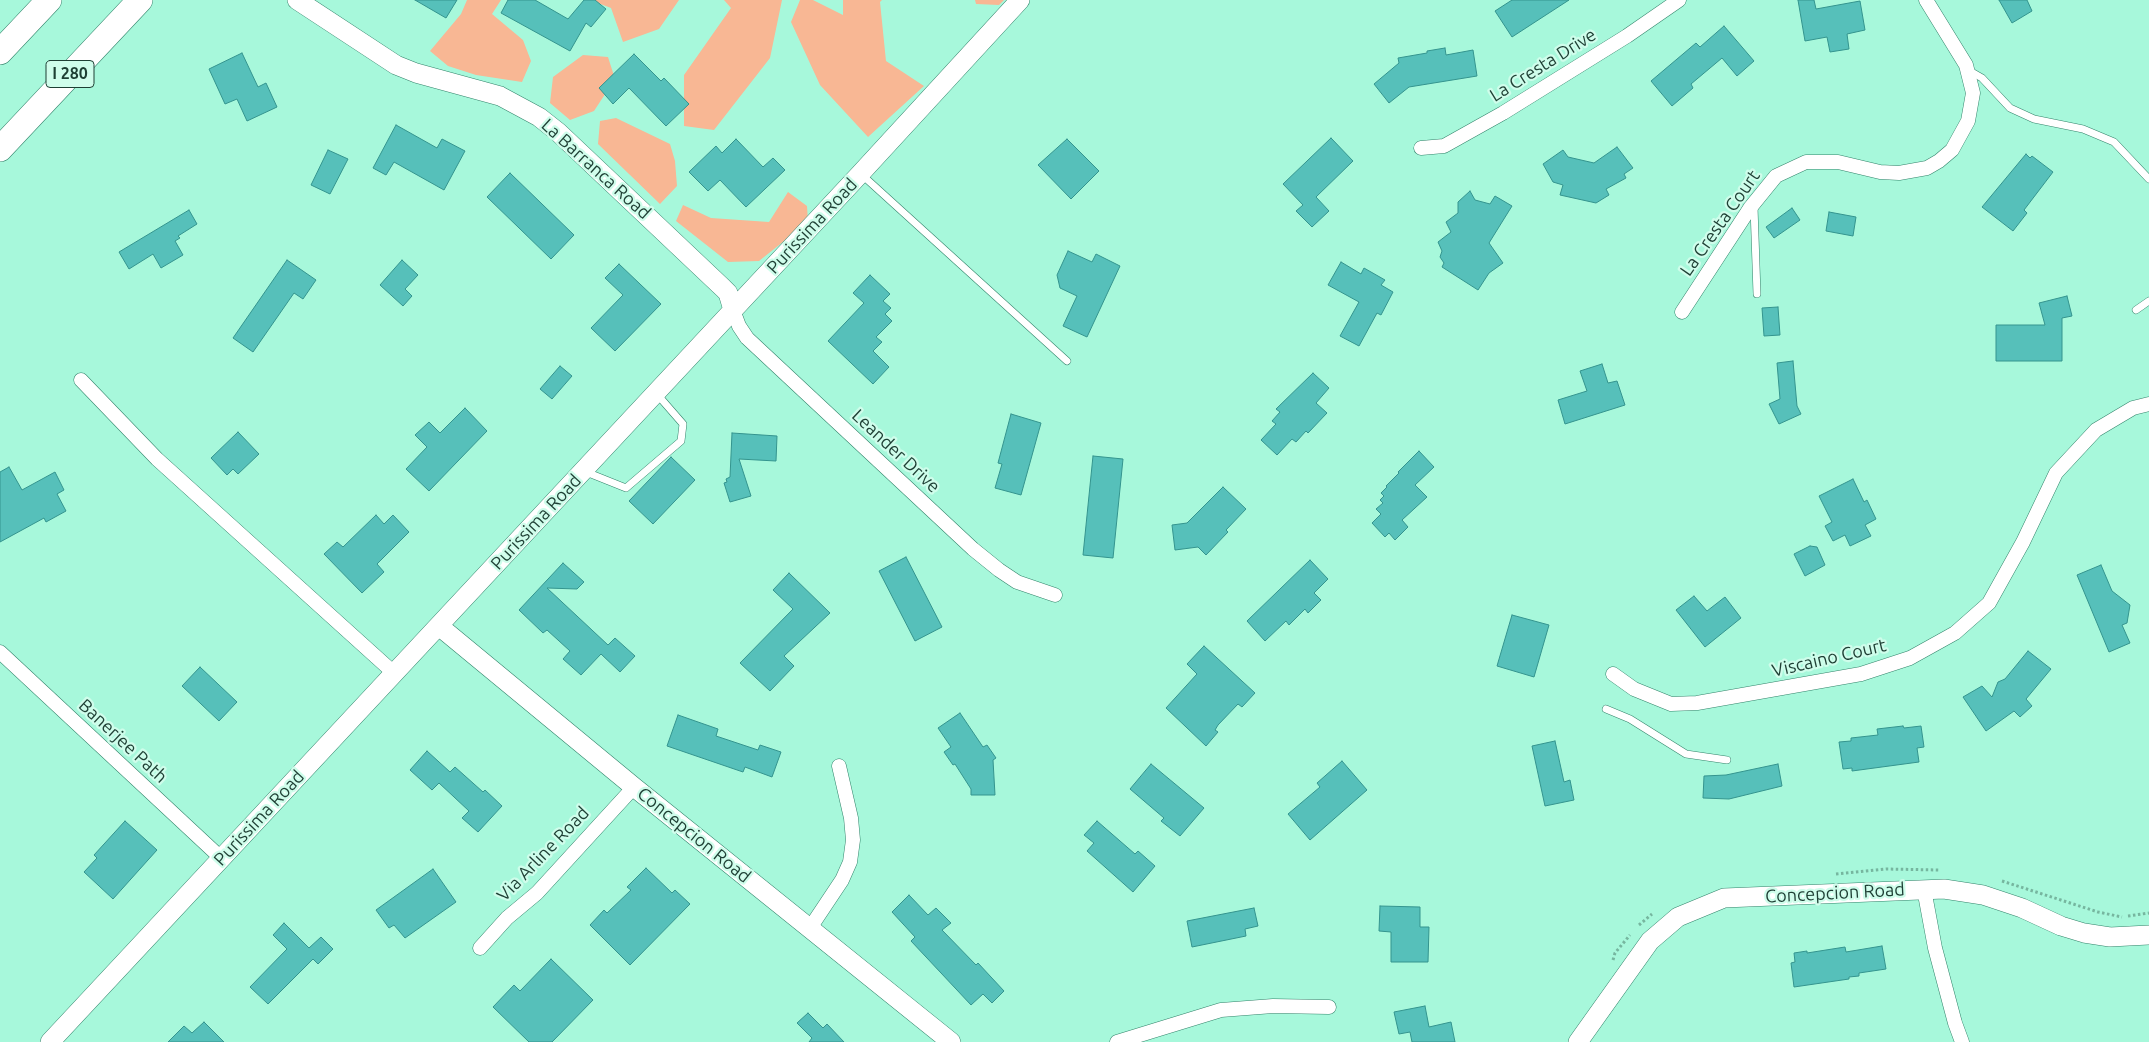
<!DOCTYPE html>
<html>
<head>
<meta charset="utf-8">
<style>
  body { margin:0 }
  canvas { display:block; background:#a7f8db }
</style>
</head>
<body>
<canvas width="2149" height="1042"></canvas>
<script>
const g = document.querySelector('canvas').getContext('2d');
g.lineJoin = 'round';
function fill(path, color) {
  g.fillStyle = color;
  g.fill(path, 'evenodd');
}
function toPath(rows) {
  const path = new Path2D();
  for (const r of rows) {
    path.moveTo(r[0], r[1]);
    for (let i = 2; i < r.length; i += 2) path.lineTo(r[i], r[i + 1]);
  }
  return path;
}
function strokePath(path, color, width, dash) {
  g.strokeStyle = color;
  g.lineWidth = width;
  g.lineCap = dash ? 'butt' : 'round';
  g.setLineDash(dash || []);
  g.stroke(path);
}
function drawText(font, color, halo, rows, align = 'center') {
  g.font = font + ' Ubuntu,sans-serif';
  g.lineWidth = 4.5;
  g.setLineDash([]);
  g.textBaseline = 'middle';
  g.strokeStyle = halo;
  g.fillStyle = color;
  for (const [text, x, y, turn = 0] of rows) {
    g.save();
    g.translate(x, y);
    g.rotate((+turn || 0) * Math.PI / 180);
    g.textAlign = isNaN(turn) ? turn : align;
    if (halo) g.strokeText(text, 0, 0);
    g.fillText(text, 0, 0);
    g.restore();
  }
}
fill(toPath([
  [467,0,501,0,492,14,523,40,531,61,522,82,476,75,448,66,430,51,461,14],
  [590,0,679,0,659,29,623,42,611,8],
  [724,0,782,0,770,58,714,130,684,126,684,75,731,8],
  [800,0,813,0,843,15,843,0,882,0,880,2,886,61,924,86,868,137,820,85,791,22],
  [975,0,1004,0,999,5,976,4],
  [583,55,608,57,615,79,594,111,570,120,550,103,553,77],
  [616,118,670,144,675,161,677,186,660,204,598,144,600,121],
  [788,192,807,206,808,222,759,261,728,262,676,221,683,205,711,218,769,222]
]), '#f8b794');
const building = toPath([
  [415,0,457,0,446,18,415,0],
  [508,0,535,0,568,19,584,0,595,0,606,9,591,27,586,23,570,51,501,13,508,0],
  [1512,0,1569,0,1512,37,1495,11,1512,0],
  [1798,0,1814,0,1816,9,1860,1,1865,30,1847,34,1849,49,1830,52,1827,37,1805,41,1798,0],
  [1999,0,2027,0,2032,11,2012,23,1999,0],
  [1724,26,1754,61,1737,76,1722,58,1691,84,1693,88,1672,106,1651,81,1696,43,1700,47,1724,26],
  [1445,48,1446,55,1473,50,1477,76,1409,87,1389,103,1374,84,1399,63,1398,58,1427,53,1427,51,1445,48],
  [242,53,258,87,266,83,277,107,247,121,237,99,225,104,209,69,242,53],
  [634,54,661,81,664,78,689,104,666,126,629,88,613,104,599,88,634,54],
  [396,125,437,148,442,139,465,151,444,190,394,162,386,175,373,168,396,125],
  [1331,138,1353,161,1316,197,1329,211,1312,227,1296,211,1303,205,1283,184,1331,138],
  [736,139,763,167,773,158,785,170,746,207,720,180,708,191,689,172,716,146,722,153,736,139],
  [1067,139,1099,171,1071,199,1038,165,1067,139],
  [1617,147,1633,168,1624,174,1626,178,1606,189,1609,195,1596,203,1560,195,1563,185,1553,182,1543,164,1563,150,1568,157,1594,163,1617,147],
  [328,150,348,159,330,194,311,185,328,150],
  [2026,154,2030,158,2032,156,2053,172,2024,210,2027,213,2013,231,1982,207,2026,154],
  [510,173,574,235,551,259,487,197,510,173],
  [1470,191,1475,200,1490,204,1495,196,1512,206,1489,243,1503,263,1489,273,1478,290,1442,267,1444,263,1440,257,1442,251,1438,242,1451,232,1446,222,1458,213,1458,202,1470,191],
  [1792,208,1800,220,1774,238,1766,227,1792,208],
  [189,210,197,224,178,236,180,238,175,241,183,255,161,268,153,254,129,269,119,252,189,210],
  [1829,212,1856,217,1853,236,1826,231,1829,212],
  [1068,251,1092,262,1096,254,1120,266,1087,337,1063,326,1077,296,1060,288,1057,275,1068,251],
  [287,260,316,280,303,299,294,293,253,352,233,338,287,260],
  [402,260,418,275,405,289,412,296,403,306,380,285,402,260],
  [1341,262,1361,274,1364,268,1385,280,1381,285,1393,292,1381,315,1377,313,1359,346,1340,336,1359,302,1328,285,1341,262],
  [619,264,661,304,615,351,591,328,623,295,605,278,619,264],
  [870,275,890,294,883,301,891,308,885,314,892,321,876,337,882,342,873,351,889,367,873,384,828,341,864,303,853,293,870,275],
  [2067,296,2072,316,2062,318,2062,361,1996,361,1996,325,2045,325,2039,303,2067,296],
  [1778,307,1780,335,1764,336,1762,308,1778,307],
  [1793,361,1797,406,1801,414,1779,424,1769,404,1780,399,1777,363,1793,361],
  [1602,364,1608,383,1617,381,1625,405,1565,424,1558,400,1587,391,1580,371,1602,364],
  [560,366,572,376,552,399,540,389,560,366],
  [1313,373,1329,388,1316,403,1327,413,1308,433,1306,431,1296,442,1292,439,1277,455,1261,440,1276,424,1272,421,1280,412,1276,409,1313,373],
  [465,408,487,431,429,491,406,469,427,447,415,435,429,422,440,433,465,408],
  [1011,414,1041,423,1021,495,995,488,1002,464,998,463,1011,414],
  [238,432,259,454,238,474,233,469,227,475,211,458,238,432],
  [732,433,777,436,776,461,739,459,751,496,730,502,724,483,727,482,726,479,730,477,732,433],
  [1419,451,1434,467,1415,485,1427,497,1402,520,1408,527,1395,540,1389,533,1385,537,1372,523,1381,514,1376,509,1383,503,1380,500,1384,496,1381,493,1387,487,1386,486,1399,473,1398,472,1419,451],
  [1093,456,1123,459,1113,558,1083,555,1093,456],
  [671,457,695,480,653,524,629,501,671,457],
  [9,467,22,490,55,472,64,490,57,494,66,511,46,522,44,518,0,542,0,472,9,467],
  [1853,479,1864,502,1867,500,1876,519,1865,525,1871,536,1850,546,1845,535,1833,541,1825,526,1832,522,1819,496,1853,479],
  [1223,487,1246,509,1226,530,1228,532,1206,555,1198,547,1175,550,1172,525,1187,523,1223,487],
  [376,515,384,524,393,515,409,532,377,564,384,572,362,593,324,554,337,542,343,547,376,515],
  [1810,546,1817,547,1825,565,1805,576,1794,554,1810,546],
  [906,557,942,627,915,641,879,571,906,557],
  [1310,560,1328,579,1314,593,1321,600,1308,613,1305,609,1289,625,1286,621,1265,641,1247,621,1310,560],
  [563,563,584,582,577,589,547,588,608,645,615,638,635,656,620,672,601,654,581,675,563,659,570,651,547,630,543,633,519,610,563,563],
  [2101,565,2112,591,2130,605,2127,623,2122,625,2130,643,2109,652,2077,575,2101,565],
  [789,573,830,613,784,656,794,666,770,691,740,663,793,609,773,590,789,573],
  [1694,596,1707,611,1725,597,1741,618,1705,647,1676,610,1694,596],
  [1512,615,1549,625,1534,677,1497,666,1512,615],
  [1204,646,1255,693,1242,707,1238,704,1218,725,1215,730,1218,732,1206,746,1166,708,1197,674,1187,664,1204,646],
  [2028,651,2051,669,2026,699,2032,706,2020,717,2014,711,1986,731,1963,697,1982,686,1992,697,1998,682,2005,679,2028,651],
  [200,667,237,702,219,721,182,686,200,667],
  [960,713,983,747,987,745,996,758,993,760,995,795,971,795,971,789,955,764,953,765,944,752,951,747,938,728,960,713],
  [678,715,718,729,716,736,758,750,760,745,781,752,772,777,745,767,743,772,667,746,678,715],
  [1903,726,1904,728,1921,726,1924,747,1917,748,1919,762,1852,771,1852,768,1843,769,1839,742,1851,741,1851,738,1878,735,1877,729,1903,726],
  [1555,741,1564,782,1570,780,1574,800,1545,806,1532,746,1555,741],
  [427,751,450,772,455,767,483,792,485,790,502,806,478,832,462,818,469,811,439,783,432,790,410,770,427,751],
  [1342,761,1367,790,1310,840,1288,814,1320,787,1317,783,1342,761],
  [1151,764,1204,808,1180,836,1161,821,1164,818,1130,789,1151,764],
  [1778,764,1782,786,1729,799,1703,798,1704,776,1726,775,1778,764],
  [125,821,157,850,113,899,84,872,97,858,94,855,125,821],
  [1097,821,1135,854,1138,851,1155,866,1133,892,1087,851,1094,843,1084,835,1097,821],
  [646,868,672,893,675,890,690,904,630,965,590,925,604,910,607,913,631,890,627,887,646,868],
  [433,869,456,902,405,938,394,925,389,928,376,910,433,869],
  [909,895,928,915,936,908,951,923,942,930,976,965,978,963,1004,991,992,1003,983,994,971,1005,911,941,915,937,892,912,909,895],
  [1380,906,1420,907,1420,927,1429,927,1428,962,1391,962,1391,932,1379,931,1380,906],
  [1254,908,1258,926,1245,929,1246,936,1192,947,1187,921,1254,908],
  [284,923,309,948,321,937,333,949,318,964,313,959,268,1004,250,987,287,949,273,935,284,923],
  [1882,946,1886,969,1859,973,1859,976,1849,977,1849,979,1794,987,1791,963,1795,962,1794,953,1807,951,1807,953,1845,947,1846,952,1882,946],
  [551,959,593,1000,552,1042,529,1042,493,1007,514,985,520,991,551,959],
  [1425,1006,1429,1027,1451,1022,1455,1042,1412,1042,1410,1032,1399,1034,1394,1012,1425,1006],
  [808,1013,823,1028,827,1024,844,1042,809,1042,812,1038,797,1023,808,1013],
  [204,1022,224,1042,168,1042,184,1026,192,1033,204,1022]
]);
fill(building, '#56c0ba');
strokePath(building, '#34948e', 1);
const lane = toPath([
  [1968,70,1982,78,2010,108,2034,119,2083,129,2114,142,2149,179],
  [861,174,1067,361],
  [1754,207,1757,294],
  [2136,310,2149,301],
  [586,472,626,488,681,441,683,424,656,393],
  [1606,709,1630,719,1686,754,1727,760]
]);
const street = toPath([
  [1421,148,1444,146,1503,113,1627,36,1679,0],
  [733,310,739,326,747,338,973,549,999,570,1017,582,1055,595],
  [1682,312,1750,208,1776,176,1806,162,1838,162,1880,172,1899,173,1927,168,1939,161,1952,150,1968,121,1973,93,1966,65,1926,0],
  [81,380,157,459,394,673],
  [0,652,221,858],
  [1613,674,1634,689,1671,704,1697,703,1861,674,1910,658,1955,633,1989,603,2023,542,2056,473,2096,430,2133,408,2149,404],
  [1924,889,1935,948,1955,1023,1962,1042],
  [810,928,842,880,850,862,853,840,851,818,839,766],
  [480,948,507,918,537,893,634,787],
  [1117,1042,1221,1010,1273,1006,1329,1007]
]);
const secondary = toPath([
  [297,0,396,65,416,73,500,96,539,117,558,132,723,288,728,293,733,310],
  [439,626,634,787,951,1042],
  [50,1042,860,174,1020,0],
  [1578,1042,1650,941,1678,917,1724,898,1944,889,1983,895,2022,908,2061,926,2084,933,2110,937,2149,935]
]);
const highway = toPath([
  [0,52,49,0],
  [0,149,140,0]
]);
strokePath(lane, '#33846b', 8);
strokePath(street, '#33846b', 15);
strokePath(secondary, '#33846b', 20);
strokePath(highway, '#33846b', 26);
strokePath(toPath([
  [1836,874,1886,869,1939,870],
  [2002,881,2098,912,2122,917],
  [2128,916,2149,913],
  [1639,925,1652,914],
  [1613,960,1615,953,1630,935]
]), '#76b69f', 3, [2.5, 2.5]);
strokePath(lane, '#fff', 7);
strokePath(street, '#fff', 14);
strokePath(secondary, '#fff', 19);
strokePath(highway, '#fff', 25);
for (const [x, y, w] of [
  [70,74,48]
]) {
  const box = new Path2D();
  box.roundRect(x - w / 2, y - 13.5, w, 27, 4);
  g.fillStyle = '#cffdeb';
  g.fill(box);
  strokePath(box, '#1e3f34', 1);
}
drawText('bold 16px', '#1e3f34', null, [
  ["I 280",70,74]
]);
drawText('18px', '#1e3f34', '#cffdeb', [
  ["La Cresta Drive",1543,65,-32],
  ["La Barranca Road",596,169,42],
  ["La Cresta Court",1720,223,-55],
  ["Purissima Road",812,226,-47],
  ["Leander Drive",896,451,43],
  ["Purissima Road",536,522,-47],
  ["Viscaino Court",1829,658,-13],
  ["Banerjee Path",123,741,43],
  ["Purissima Road",259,818,-47],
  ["Concepcion Road",694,835,39],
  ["Via Arline Road",543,854,-46],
  ["Concepcion Road",1835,893,-3]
]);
</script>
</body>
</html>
